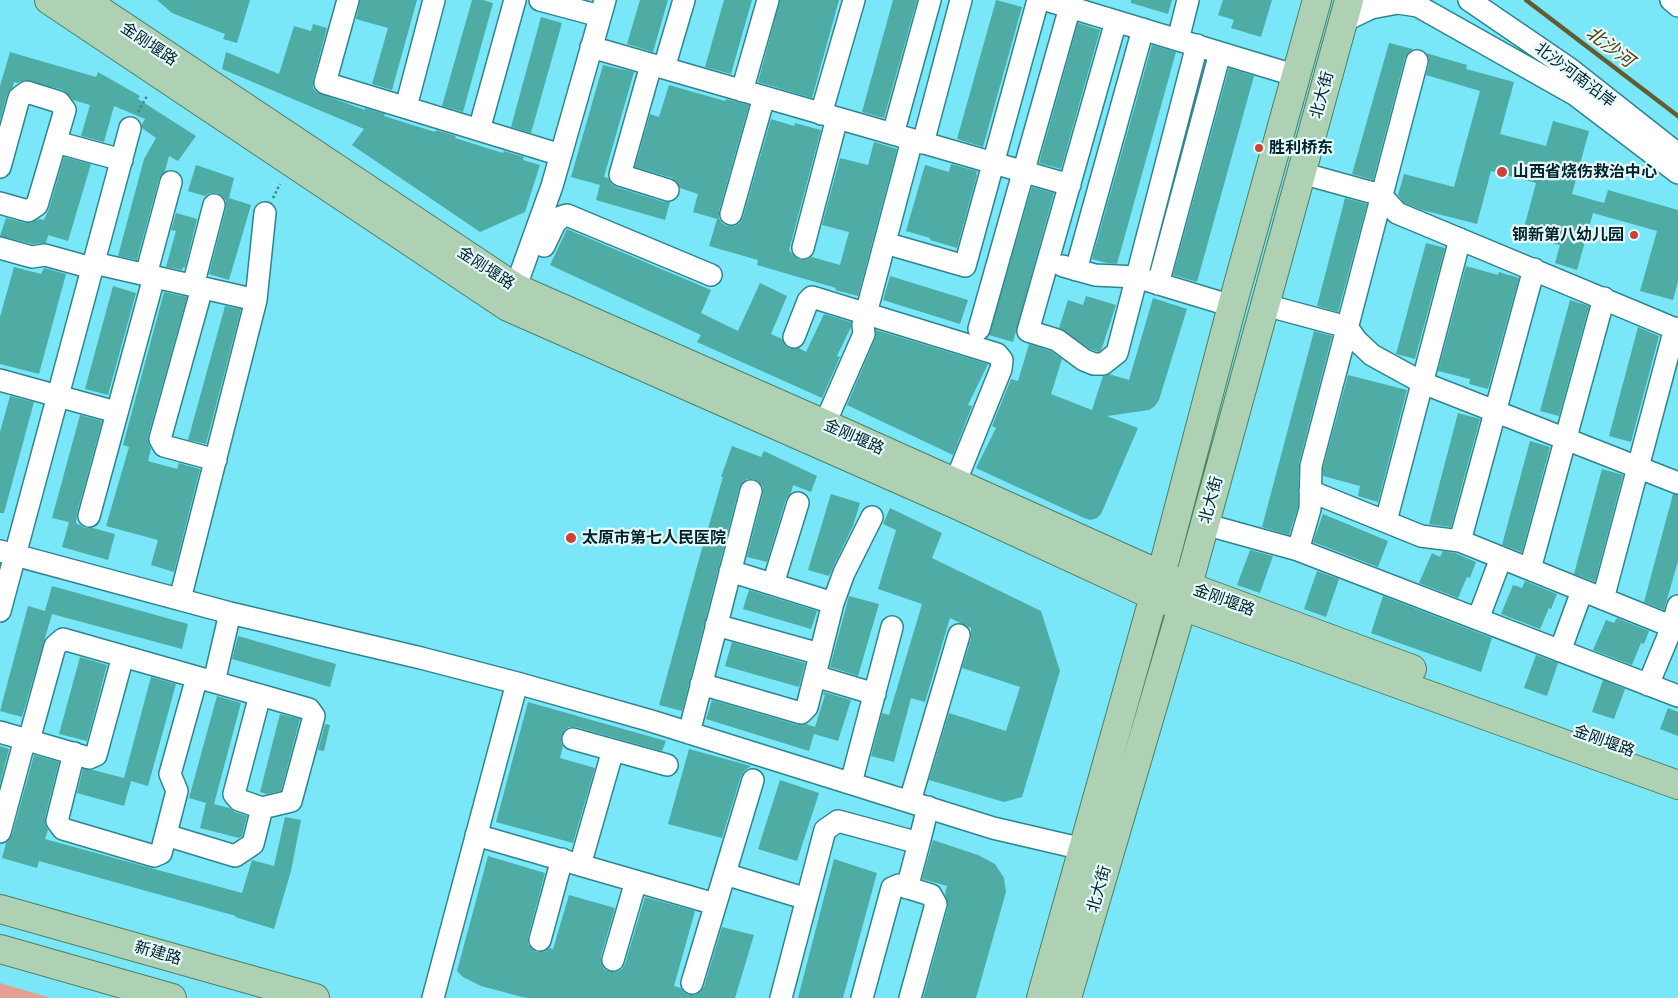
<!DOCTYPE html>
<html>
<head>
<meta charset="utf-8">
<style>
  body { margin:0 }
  canvas { display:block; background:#79e7f8 }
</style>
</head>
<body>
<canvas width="1678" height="998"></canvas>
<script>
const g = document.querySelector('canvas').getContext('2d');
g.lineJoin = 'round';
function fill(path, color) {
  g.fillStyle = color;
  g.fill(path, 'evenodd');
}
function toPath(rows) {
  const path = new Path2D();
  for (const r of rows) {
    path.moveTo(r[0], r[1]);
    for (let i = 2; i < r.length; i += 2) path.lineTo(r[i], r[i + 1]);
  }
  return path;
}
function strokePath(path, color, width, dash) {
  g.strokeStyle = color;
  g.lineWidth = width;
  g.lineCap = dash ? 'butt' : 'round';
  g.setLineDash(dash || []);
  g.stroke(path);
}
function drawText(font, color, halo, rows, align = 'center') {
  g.font = font + ' "Playfair Display","Noto Sans SC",serif';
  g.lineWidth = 4.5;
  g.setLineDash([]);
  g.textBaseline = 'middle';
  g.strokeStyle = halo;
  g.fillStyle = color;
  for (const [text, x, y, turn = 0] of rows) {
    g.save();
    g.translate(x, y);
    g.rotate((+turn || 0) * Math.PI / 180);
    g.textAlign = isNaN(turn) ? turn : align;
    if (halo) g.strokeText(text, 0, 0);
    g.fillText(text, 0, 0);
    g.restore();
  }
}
fill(toPath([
  [0,983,51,998,0,998]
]), '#e59e93');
strokePath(toPath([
  [1526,0,1678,116]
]), '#635c31', 4.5);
fill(toPath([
  [157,0,250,0,237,43,223,39,225,34,172,13],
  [360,0,417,0,392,90,372,84,388,28,356,19],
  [472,0,483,0,493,3,463,112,442,106],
  [640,0,668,0,653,52,627,44],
  [724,0,752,0,731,74,705,67],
  [780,0,839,0,812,98,758,82],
  [893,0,917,0,884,118,862,112],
  [996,0,1022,7,983,147,957,139],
  [1131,0,1172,0,1168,14,1131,3],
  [1223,0,1272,0,1261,37,1231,28,1234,20,1218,15],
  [541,17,562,23,531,133,511,127],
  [1078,23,1100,30,1061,169,1039,163],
  [313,24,327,28,313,80,313,88,316,92,365,110,365,108,385,114,384,116,435,132,436,130,456,136,455,138,503,153,504,151,524,157,523,160,540,165,525,212,480,232,352,145,364,129,222,69,226,52,279,74,294,26,311,31],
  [1389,43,1413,49,1408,53,1405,58,1373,180,1352,174],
  [1152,45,1176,52,1117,264,1107,263,1092,259],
  [10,52,96,77,98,72,140,96,138,99,196,136,178,161,169,156,165,171,159,179,137,260,118,256,144,159,156,138,142,128,142,124,145,119,114,106,104,142,81,136,90,105,73,100,63,90,25,80,18,83,14,82,13,87,7,95,0,120,0,86],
  [1426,53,1467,65,1466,69,1514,82,1500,134,1546,146,1553,121,1589,131,1572,194,1604,203,1608,190,1678,210,1678,282,1673,300,1640,291,1657,231,1593,213,1577,270,1555,263,1560,245,1522,235,1536,183,1491,171,1477,224,1422,210,1404,203,1398,195,1404,174,1454,187,1480,91,1426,75,1429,64,1429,58],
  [603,65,634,72,604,177,608,178,611,184,616,187,664,202,670,202,665,220,596,200,600,185,571,177],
  [1229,68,1254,76,1197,282,1173,275],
  [669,85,725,101,726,99,749,105,719,211,719,218,722,223,727,226,735,226,740,223,743,217,771,119,794,126,795,123,821,130,789,250,795,257,799,260,806,260,812,257,840,265,849,232,822,225,840,158,868,165,874,142,897,149,858,296,835,290,836,288,757,265,758,260,709,246,717,219,693,212,698,194,680,188,677,182,672,178,635,167,650,114,659,117],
  [64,157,91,164,68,241,48,235,46,243,33,244,0,236,6,218,25,223,30,223,39,219,44,220,49,209],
  [951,164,977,171,976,175,977,175,957,248,930,240,930,238,906,231,925,165,949,172],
  [196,165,234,178,229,198,251,205,229,280,209,274,226,208,226,201,222,196,217,193,210,193,205,196,188,191],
  [1032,187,1054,193,1013,342,989,335],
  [1345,198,1367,204,1338,312,1317,306],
  [176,213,197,219,185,268,183,267,182,270,166,267,176,231,171,230],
  [567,229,711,290,701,313,738,331,760,283,787,296,771,334,782,339,785,345,790,349,799,348,806,352,824,314,851,322,851,327,837,356,840,357,822,398,697,342,701,335,550,265],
  [1426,243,1445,248,1415,359,1396,354],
  [1466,266,1498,275,1499,272,1519,278,1488,389,1469,384,1470,379,1438,371],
  [14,267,41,274,44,268,66,274,39,374,0,364,0,317],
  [890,276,968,300,960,324,883,300],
  [113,286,136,293,108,395,85,389],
  [164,292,187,297,148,436,148,441,151,449,148,461,177,469,179,463,200,469,174,572,151,565,158,540,106,526,129,447,123,445],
  [1086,296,1116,305,1102,348,1099,352,1090,349,1059,328,1068,300,1083,305],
  [1153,298,1187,309,1159,400,1155,406,1149,410,1107,416,1138,428,1101,514,1097,518,1090,520,1084,518,976,468,996,428,992,426,1011,379,1018,381,1029,344,1051,351,1062,359,1051,394,1092,410,1103,376,1109,374,1129,380],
  [1570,300,1589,306,1559,416,1540,411],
  [225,306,241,309,206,444,188,440],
  [1638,327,1659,336,1631,442,1609,436],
  [876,330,988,364,968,405,972,406,953,455,847,405,875,339],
  [1314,331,1332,336,1299,463,1298,507,1289,535,1262,527],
  [1348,375,1407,390,1378,502,1358,496,1360,486,1323,476,1323,468],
  [10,396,34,402,4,513,0,513,0,432],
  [1458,413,1480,419,1462,485,1451,527,1429,524],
  [80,415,102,421,77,513,76,523,85,528,93,528,115,534,108,560,62,547,69,522,52,518],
  [1530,441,1550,447,1522,552,1502,545],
  [732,446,761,457,764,451,817,476,811,492,793,485,791,493,786,499,767,562,747,557,763,494,763,487,759,482,754,479,747,479,742,483,739,488,682,711,659,705,699,559,723,477,721,477],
  [1602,469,1623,475,1595,582,1574,574],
  [831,494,860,503,853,526,829,576,808,570],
  [1673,494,1678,495,1678,561,1664,610,1644,602],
  [890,508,942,533,932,558,1041,611,1060,671,1022,797,1004,802,929,780,949,713,1006,731,1020,687,962,668,971,639,971,628,950,618,925,702,911,698,894,762,871,756,882,713,889,715,922,604,878,589,896,530,883,524],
  [1323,514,1388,541,1378,567,1313,542],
  [1250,550,1273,556,1260,593,1237,585],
  [1443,551,1455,553,1476,562,1470,578,1467,577,1458,598,1419,583,1432,553,1440,557],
  [1317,571,1339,579,1326,617,1304,609],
  [1525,581,1557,594,1551,609,1549,608,1540,629,1501,614,1513,585,1522,588],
  [52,586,188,624,182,649,52,614,22,717,0,711,28,606,45,611],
  [749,590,817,611,811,629,743,609],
  [849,596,879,604,858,676,830,667],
  [1383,596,1492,638,1481,672,1371,633],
  [1617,618,1649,631,1644,644,1641,643,1632,665,1593,650,1606,620,1614,623],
  [238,636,336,664,330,687,232,659],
  [732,642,805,663,799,687,725,666],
  [1536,655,1558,663,1547,696,1524,688],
  [80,657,107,665,87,741,59,734],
  [151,677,176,684,148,786,131,781,124,806,77,793,83,769,93,770,124,778],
  [1603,680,1625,689,1614,719,1592,712],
  [824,692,851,700,838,741,814,734,809,751,706,719,712,700,798,725,806,724,815,727,825,695,823,694],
  [217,696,241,703,214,804,229,808,235,812,247,816,242,836,239,838,200,828,206,803,189,798],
  [528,702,666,741,662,751,576,727,569,727,564,730,561,736,561,742,563,746,560,758,595,768,573,843,496,822],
  [1668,708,1678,712,1678,736,1660,729],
  [280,714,300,719,281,791,267,794,260,792],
  [325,724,330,725,324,751,318,750],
  [0,746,9,749,0,784],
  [689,749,751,766,744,771,741,776,722,838,668,824],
  [34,755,59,762,45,818,45,824,48,830,45,839,242,893,252,860,274,866,285,817,301,820,291,871,274,929,235,917,236,916,39,861,37,868,2,858,6,843,12,835],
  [780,780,819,793,797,861,758,849],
  [933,840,978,855,995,864,1004,878,1006,892,976,998,923,998,948,907,945,894,947,886,922,879],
  [488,856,545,873,528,937,528,944,532,949,536,952,544,952,550,948,553,949,569,895,615,908,601,956,601,962,604,969,610,972,616,972,622,969,625,964,645,897,695,911,674,986,681,988,683,992,688,995,694,995,700,992,704,987,722,927,754,935,735,998,526,998,481,986,463,977,457,971],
  [834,859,877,873,843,998,798,998]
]), '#4eaca5');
const minor = toPath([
  [348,0,325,83,561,155],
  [540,0,600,16],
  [1046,0,1297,76],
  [1469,0,1570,69,1678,154],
  [1671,0,1678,6],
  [1116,21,1028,331,1057,340,1084,360,1094,364,1103,364,1117,353,1197,45],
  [1342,22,1371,8,1398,3,1418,6,1574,94,1678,173],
  [1178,40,1188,0],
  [591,47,1070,185],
  [651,65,620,175,668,190],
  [664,68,684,0],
  [742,91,768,0],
  [406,107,434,0],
  [821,114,854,0],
  [479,130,515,0],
  [893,134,930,0],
  [56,142,122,160],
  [923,143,961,0],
  [0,167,19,98,27,92,59,102,65,110,37,205,28,211,0,203],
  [1301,173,1381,195,1397,213,1678,330],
  [731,214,764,97],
  [885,243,965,266,1038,0],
  [544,246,555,223,561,217,567,215,711,275],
  [0,248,32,257,45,255,92,268],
  [803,248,837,118],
  [94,263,256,300],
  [1063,266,1095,275,1136,277,1232,306],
  [1076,270,1143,29],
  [146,275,171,182],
  [1158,284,1220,53],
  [193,286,214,205],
  [202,288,160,439,164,446,216,460],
  [511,300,552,186,605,0],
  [1265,305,1347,327,1357,341,1372,355,1423,383,1678,483],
  [979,329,1070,7],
  [794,337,808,301,812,297,997,354,1002,360,1001,369,955,483],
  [0,380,116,412],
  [819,437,864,334,863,325,912,140],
  [1310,491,1421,536,1460,541,1678,629],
  [89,516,154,277],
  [1386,521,1460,239],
  [1204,524,1298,550,1678,696],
  [1460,541,1534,269],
  [1298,550,1310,509,1311,466,1417,61],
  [0,551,230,613,421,658,517,683,648,720,993,828,1083,849],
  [1530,569,1604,298],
  [730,571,833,603,844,573,872,517],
  [773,584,798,503],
  [180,599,256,300,265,213],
  [1603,599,1675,328],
  [0,611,130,128],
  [1478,619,1501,558],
  [716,625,820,654],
  [1560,651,1582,591],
  [815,676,875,694],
  [214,682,230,613],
  [701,684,801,713,807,707,833,603],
  [1648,685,1672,627,1678,606],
  [260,695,234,794,239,800,262,808],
  [0,732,89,758,96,755,123,656],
  [689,733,751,491],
  [573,739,667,765],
  [29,740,55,646,63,639,309,709,314,716,291,801,262,808,253,844,235,856,166,835],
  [74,753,57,821,63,829,154,856,161,853,177,791,170,774,197,677],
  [851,783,892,627],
  [910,801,959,635],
  [0,832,25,739],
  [476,835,715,904],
  [580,865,613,750],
  [725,874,807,899],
  [907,888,919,843],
  [540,940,562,859],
  [613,960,636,881],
  [692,983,753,780],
  [433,998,517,683],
  [781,998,825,830,838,821,919,843,928,807],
  [862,998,892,888,899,885,931,895,936,904,910,998]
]);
const major = toPath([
  [49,0,508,307,957,505,1154,596,1678,785],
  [84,0,516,288,836,429,1161,575,1187,586,1412,669],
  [0,909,315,998],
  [0,949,172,998],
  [1041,998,1154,596,1161,575,1232,306,1317,0],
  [1067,998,1182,607,1349,0]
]);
strokePath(minor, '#2e8591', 24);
strokePath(major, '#4e7f62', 30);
strokePath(toPath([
  [138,112,147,96],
  [273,198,280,184]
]), '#3e8793', 2.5, [2.5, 2.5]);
strokePath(minor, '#fff', 21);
strokePath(major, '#aed0b3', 28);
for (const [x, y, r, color] of [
  [1259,148,5,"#ce4034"],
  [1502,172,6,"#ce4034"],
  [1634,235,5,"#ce4034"],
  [571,538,6,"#ce4034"]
]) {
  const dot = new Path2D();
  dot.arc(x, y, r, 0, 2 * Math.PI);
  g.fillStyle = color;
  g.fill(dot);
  strokePath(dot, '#e6f9fc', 2);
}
drawText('16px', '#002329', '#e6f9fc', [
  ["金刚堰路",149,44,34],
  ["北沙河南沿岸",1575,75,37],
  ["北大街",1322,95,-75],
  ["金刚堰路",486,268,33],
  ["金刚堰路",854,437,24],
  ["北大街",1211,500,-75],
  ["金刚堰路",1224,600,20],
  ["金刚堰路",1604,741,20],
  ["北大街",1099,889,-74],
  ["新建路",158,953,16]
]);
drawText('bold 16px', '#002329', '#e6f9fc', [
  ["胜利桥东",1269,148],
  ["山西省烧伤救治中心",1513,172],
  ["钢新第八幼儿园",1624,235,"right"],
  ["太原市第七人民医院",582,538]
], 'left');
drawText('italic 18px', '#4f3d06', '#e6f9fc', [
  ["北沙河",1610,47,37]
]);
</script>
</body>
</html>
